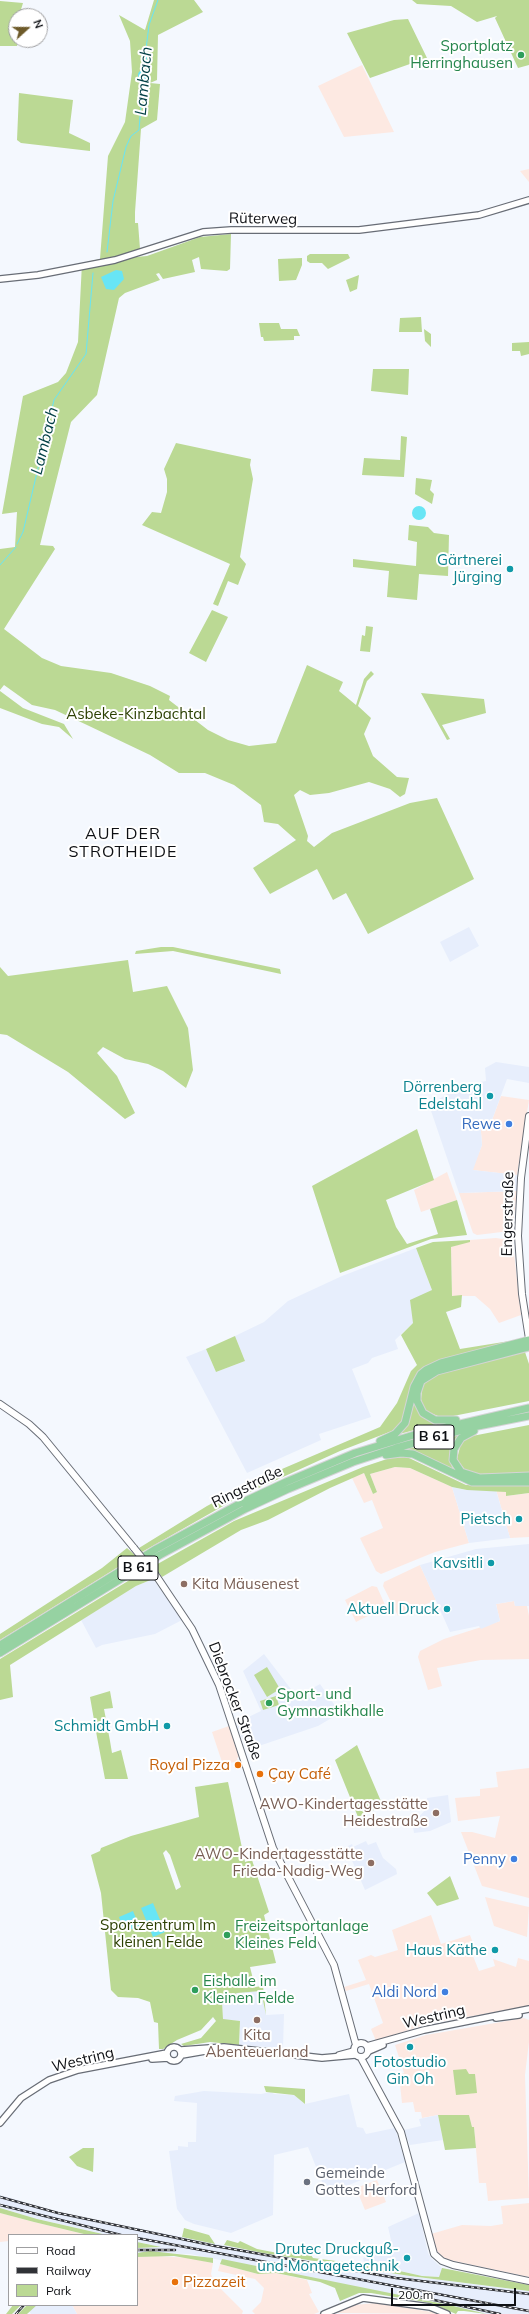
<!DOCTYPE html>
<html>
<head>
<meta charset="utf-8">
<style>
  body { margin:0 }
  #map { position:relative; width:529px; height:2314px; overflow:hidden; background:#f4f8fe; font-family:Mulish,sans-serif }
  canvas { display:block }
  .legend { position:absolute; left:8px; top:2234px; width:130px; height:72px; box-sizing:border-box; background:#fff; border:1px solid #9f9fa1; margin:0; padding:5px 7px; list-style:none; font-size:12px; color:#0e1014 }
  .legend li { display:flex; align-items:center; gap:8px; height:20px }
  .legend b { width:20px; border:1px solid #9f9fa1 }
  .north { position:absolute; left:8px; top:8px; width:40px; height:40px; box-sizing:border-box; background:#fff; border:1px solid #9f9fa1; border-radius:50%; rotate:69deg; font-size:11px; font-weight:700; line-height:16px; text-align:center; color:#0e1014 }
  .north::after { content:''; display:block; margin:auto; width:14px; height:18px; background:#6d5a29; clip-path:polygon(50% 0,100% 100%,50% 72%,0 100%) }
  .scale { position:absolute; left:391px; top:2288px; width:125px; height:18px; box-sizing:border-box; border:2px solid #0e1014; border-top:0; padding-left:5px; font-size:12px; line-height:14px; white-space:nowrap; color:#0e1014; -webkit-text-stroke:3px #fff; paint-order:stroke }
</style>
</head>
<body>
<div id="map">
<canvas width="529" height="2314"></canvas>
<ul class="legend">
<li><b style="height:5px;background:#fff"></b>Road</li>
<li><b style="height:5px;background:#303237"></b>Railway</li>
<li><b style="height:11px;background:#bbd994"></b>Park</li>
</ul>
<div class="north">N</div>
<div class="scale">200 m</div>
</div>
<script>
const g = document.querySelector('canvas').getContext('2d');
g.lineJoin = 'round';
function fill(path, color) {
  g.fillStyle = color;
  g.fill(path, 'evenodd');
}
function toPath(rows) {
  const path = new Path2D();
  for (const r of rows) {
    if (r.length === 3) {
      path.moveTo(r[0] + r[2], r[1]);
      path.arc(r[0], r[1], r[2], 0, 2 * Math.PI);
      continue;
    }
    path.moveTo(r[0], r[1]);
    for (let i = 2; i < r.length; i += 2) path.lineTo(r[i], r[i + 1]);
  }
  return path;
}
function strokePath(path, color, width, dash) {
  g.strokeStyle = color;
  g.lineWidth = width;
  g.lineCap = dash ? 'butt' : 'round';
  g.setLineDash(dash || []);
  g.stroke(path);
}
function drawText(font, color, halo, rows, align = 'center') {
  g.font = font + ' Mulish,sans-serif';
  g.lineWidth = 4;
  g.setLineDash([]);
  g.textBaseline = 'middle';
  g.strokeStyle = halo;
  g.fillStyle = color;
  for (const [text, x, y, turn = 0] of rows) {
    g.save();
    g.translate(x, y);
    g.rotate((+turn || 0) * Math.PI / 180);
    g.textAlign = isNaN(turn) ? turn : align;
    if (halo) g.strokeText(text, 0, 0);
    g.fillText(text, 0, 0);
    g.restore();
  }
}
fill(toPath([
  [362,65,394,132,344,137,318,86],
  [529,169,529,182,520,171],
  [501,1096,529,1100,517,1175,472,1170,482,1145,480,1120,492,1120],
  [447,1172,457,1200,421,1212,414,1190],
  [517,1191,513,1225,510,1231,477,1235,473,1233,459,1193],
  [496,1238,510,1240,514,1253,521,1315,499,1323,490,1309,475,1296,452,1296,451,1247,470,1240],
  [395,1467,410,1468,452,1487,469,1543,435,1552,381,1574,376,1571,360,1538,383,1528,372,1500,364,1503,352,1478,364,1473,373,1494,377,1492,370,1474],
  [496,1490,506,1492,506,1496,529,1493,529,1537,510,1538],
  [420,1565,436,1600,398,1616,383,1586,384,1582],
  [372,1586,377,1587,386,1607,356,1622,345,1600],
  [514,1601,515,1606,527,1606,529,1616,529,1659,481,1660,437,1668,442,1686,428,1690,418,1657,420,1651,444,1639,500,1621,496,1604],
  [229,1726,239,1757,237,1758,238,1761,226,1764,225,1761,222,1762,212,1732],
  [529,1768,529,1898,482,1886,461,1832,472,1832,495,1838,500,1816,458,1821,455,1798,480,1796,480,1789,498,1787,496,1772],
  [485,1897,529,1907,527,1937,494,1926],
  [431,1915,441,1944,470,1935,477,1954,473,1956,479,1971,495,1966,493,1959,516,1967,518,1958,529,1961,529,2006,427,2024,376,2041,371,2029,383,2023,369,1984,346,1991,344,1987,366,1980,358,1960,371,1955,375,1957,398,1950,392,1930],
  [524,2018,529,2020,529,2042,525,2075,529,2198,488,2201,486,2183,479,2183,474,2127,472,2127,469,2116,438,2115,422,2118,421,2112,415,2112,413,2102,402,2103,399,2075,404,2073,395,2045,426,2035],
  [377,2180,386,2202,365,2210,356,2188],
  [529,2203,529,2277,454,2261,444,2258,435,2249,431,2234,462,2225,491,2226,503,2224,501,2206],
  [0,2213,34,2222,88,2235,9,2235,9,2241,0,2242],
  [156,2256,191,2258,213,2263,211,2274,214,2282,243,2311,242,2314,77,2314,72,2305,137,2305,137,2257],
  [220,2264,258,2274,276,2273,307,2280,312,2293,309,2294,319,2312,314,2314,255,2314,252,2311,261,2302,264,2288,255,2279,218,2271],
  [376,2303,432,2312,437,2314,334,2313,354,2305]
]), '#fde9e2');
fill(toPath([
  [469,927,479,946,450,962,440,942],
  [496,1062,529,1067,529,1083,507,1079,492,1120,480,1120,482,1145,473,1170,517,1175,517,1191,459,1193,429,1105,461,1086,486,1081,485,1068],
  [416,1248,432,1290,413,1323,395,1340,398,1349,372,1358,368,1363,352,1369,371,1417,319,1434,321,1440,247,1473,186,1357,206,1349,216,1372,245,1361,235,1336,264,1322,288,1301,342,1276],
  [452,1487,467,1490,496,1490,510,1538,469,1543],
  [529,1544,529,1606,515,1606,514,1601,496,1604,500,1621,481,1629,479,1626,450,1632,420,1565,476,1549],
  [153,1579,182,1620,155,1634,102,1645,96,1648,81,1620,136,1586],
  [264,1654,297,1697,320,1684,340,1713,318,1726,247,1750,236,1723,261,1711,243,1671],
  [448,1795,451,1822,430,1831,414,1833,412,1821,416,1820,428,1807,427,1798],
  [366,1841,368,1845,376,1842,383,1858,396,1869,397,1874,365,1890,346,1847,352,1844,353,1847],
  [261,1991,266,2015,284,2014,283,2048,239,2045,240,2021,223,2020,222,2001,237,1993],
  [204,2091,261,2094,271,2092,274,2094,294,2095,305,2104,349,2094,357,2127,363,2128,366,2134,395,2128,405,2162,327,2194,308,2147,274,2155,273,2215,231,2233,194,2224,185,2220,177,2209,169,2151,178,2150,178,2146,188,2147,188,2142,196,2142,197,2103,174,2101,175,2096],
  [438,2115,443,2140,410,2145,404,2130,421,2126,419,2119],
  [0,2195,65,2214,263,2253,410,2276,529,2291,529,2314,487,2314,190,2254,137,2253,137,2248,161,2247,137,2242,137,2235,107,2235,37,2219,0,2208],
  [419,2213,428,2253,431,2258,442,2268,439,2277,422,2276,382,2267,365,2266,363,2258,373,2254,384,2243,391,2240,388,2227],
  [37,2305,72,2305,77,2314,31,2314,29,2311]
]), '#e7eefc');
fill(toPath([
  [154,0,194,0,203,12,158,35,157,80,150,83,160,84,157,120,141,129,135,212,135,223,138,223,140,249,134,251,136,257,147,256,200,237,231,234,230,269,227,271,201,269,199,257,192,260,195,272,163,279,159,273,156,274,160,280,125,293,119,298,97,395,71,422,40,545,53,546,55,549,4,629,42,658,61,666,111,673,150,686,170,696,169,700,208,730,228,740,249,746,276,743,307,665,343,682,339,691,356,705,364,679,371,671,374,674,367,681,358,706,371,718,364,734,373,756,397,777,409,778,405,794,400,797,390,789,369,782,329,793,310,795,300,790,294,795,308,836,307,841,314,847,332,833,410,803,437,798,474,879,368,934,346,893,333,900,317,869,270,894,253,868,296,840,278,824,264,822,261,805,234,785,205,773,179,773,150,755,87,725,55,710,32,705,4,685,0,690,0,549,15,547,17,512,2,514,23,396,58,382,66,373,78,342,82,263,100,259,108,156,125,122,132,72,130,41,119,15,145,30],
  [412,0,529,0,529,65,518,68,495,18,497,16,477,22,451,6,417,4],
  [0,1,23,3,19,16,16,16,17,46,0,46],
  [408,19,427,58,370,78,347,33,394,20],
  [19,93,73,100,69,133,90,143,90,151,21,143,17,140],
  [310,254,348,254,350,258,328,269,322,263,310,263,307,261,307,256],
  [302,258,302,265,296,280,279,281,278,259],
  [359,275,357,289,350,292,346,280],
  [421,317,422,332,399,332,400,318],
  [259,323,279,323,281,329,297,329,300,336,294,336,294,340,264,341,263,337,261,337],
  [424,329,431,334,431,347,425,341],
  [529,342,529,354,521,356,520,351,512,351,512,343],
  [373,369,409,369,408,395,371,391],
  [401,436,407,437,404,477,362,475,364,458,400,460],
  [176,443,251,459,250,465,253,479,240,557,246,564,238,585,228,581,218,606,213,604,230,564,142,525,152,512,161,513,167,492,167,479,164,469],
  [416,478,432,480,430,490,434,494,432,504,415,494],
  [409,525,428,527,434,533,449,535,448,576,419,574,417,600,387,597,389,571,353,567,353,559,416,566,417,542,408,540],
  [212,610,228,617,206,662,189,653],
  [366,626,373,627,370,652,360,651,362,635,365,636],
  [0,691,23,708,64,724,73,739,59,727,42,724,0,708],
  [421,693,484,699,486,713,442,725,450,739,447,740],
  [161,947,173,947,280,969,281,974,173,951,135,954,136,951],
  [128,960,133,992,167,986,188,1028,193,1070,186,1088,163,1071,148,1064,125,1059,103,1047,97,1053,117,1076,135,1113,125,1119,68,1072,7,1035,0,1034,0,967,8,976],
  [417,1129,434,1180,386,1200,396,1227,407,1244,438,1234,430,1209,457,1200,467,1235,431,1239,340,1273,312,1186],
  [470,1240,470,1242,451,1247,452,1296,462,1295,461,1307,446,1312,460,1349,522,1339,428,1365,421,1370,412,1382,404,1418,400,1425,392,1431,340,1451,239,1497,142,1552,139,1548,207,1506,254,1481,380,1427,397,1403,411,1371,417,1365,401,1335,413,1323,410,1300,432,1290,416,1248,433,1242],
  [235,1336,245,1361,216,1372,206,1349],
  [523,1351,525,1352,529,1364,529,1401,443,1418,428,1412,423,1407,421,1399,422,1390,425,1382,432,1376],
  [426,1374,417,1406,440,1423,396,1435,406,1426,412,1411,414,1395],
  [529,1425,529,1473,476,1474,465,1470,457,1459,461,1443,467,1437],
  [462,1434,450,1459,452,1467,460,1475,402,1450],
  [407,1457,466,1485,529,1486,529,1493,506,1496,506,1492,467,1490,452,1487,410,1468,395,1467,370,1474,377,1492,373,1494,364,1473,330,1488,268,1520,241,1530,162,1577,154,1566,234,1521,363,1467,390,1458],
  [127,1548,136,1556,0,1640,0,1634,102,1568],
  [146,1570,153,1579,136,1586,10,1665,13,1697,0,1700,0,1659],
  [267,1667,280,1689,267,1697,254,1675],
  [110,1691,113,1708,104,1709,110,1741,112,1753,121,1750,128,1779,105,1779,97,1737,90,1697],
  [276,1696,279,1705,263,1710,260,1701],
  [357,1745,383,1806,358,1817,335,1760],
  [228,1782,245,1862,252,1860,269,1912,264,1915,276,1963,250,1967,255,1987,263,1986,266,2015,261,1991,237,1993,222,2001,223,2019,240,2021,239,2045,210,2042,184,2046,181,2044,201,2038,216,2021,213,2017,201,2030,177,2040,163,2049,159,2049,158,2023,154,2022,150,2002,138,1998,118,1997,111,1990,101,1893,91,1855,100,1851,101,1848,131,1836,199,1817,195,1787],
  [166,1850,170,1855,181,1887,176,1890,163,1853],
  [450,1876,459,1899,437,1906,427,1893],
  [466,2069,469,2074,475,2074,477,2093,456,2095,453,2070],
  [264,2086,305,2089,305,2104,294,2095,266,2092],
  [438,2115,469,2115,472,2127,474,2127,476,2148,445,2150],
  [83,2148,94,2148,93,2172,77,2166,69,2157],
  [0,2208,37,2219,107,2235,88,2235,34,2222,0,2213],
  [184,2228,209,2235,215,2244,182,2237],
  [227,2240,238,2243,240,2241,257,2249,283,2254,283,2251,311,2255,313,2258,382,2267,422,2276,439,2277,442,2268,529,2285,529,2291,410,2276,263,2253,224,2245],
  [137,2242,161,2247,137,2248],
  [150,2251,213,2258,213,2263,174,2256,137,2257,137,2253],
  [222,2259,449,2305,487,2314,464,2311,458,2311,456,2314,431,2303,371,2293,359,2293,340,2301,335,2288,320,2282,276,2273,258,2274,220,2264],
  [13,2305,21,2305,12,2314,6,2314],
  [27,2305,37,2305,27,2314,18,2314]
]), '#bbd994');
fill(toPath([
  [143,75,5],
  [116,270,122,271,124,279,114,290,106,289,101,277],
  [419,513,7],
  [153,1903,165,1932,153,1937,141,1908],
  [133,1911,139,1926,132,1929,122,1926,119,1917]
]), '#68e5f5');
strokePath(toPath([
  [147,72,146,49,149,25,158,0],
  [107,252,113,201,126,147,131,136,139,130,141,105,146,81],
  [17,544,23,532,54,400,86,354,93,273],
  [0,565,16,547]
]), '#68e5f5', 1);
const tertiary = toPath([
  [0,279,38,275,115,260,203,232,231,230,359,230,479,215,529,200],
  [496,2018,519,2015],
  [367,2046,424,2030,529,2009],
  [174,2054,7],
  [181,2050,224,2047,322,2058,355,2055],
  [369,2051,383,2045],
  [182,2055,205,2051,241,2052],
  [339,2055,354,2051],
  [152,2059,168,2058],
  [0,2123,21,2098,49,2080,78,2070,167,2053],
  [324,2314,363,2298,430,2307,447,2314]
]);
const secondary = toPath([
  [529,1116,521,1178,518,1236,522,1294,529,1339],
  [0,1404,29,1424,43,1437,134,1548],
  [155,1574,192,1629,219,1685,273,1848,334,1965,356,2045],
  [361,2050,7],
  [361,2058,401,2132,434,2254,442,2261,453,2265,529,2281]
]);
const trunk = toPath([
  [456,1420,435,1420,423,1413,417,1401,417,1393,421,1381,437,1371,529,1347],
  [474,1431,461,1438,454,1449,453,1460,461,1472,480,1478,529,1476],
  [380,1441,395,1434,405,1423,414,1387,421,1374,426,1370,441,1363,529,1340],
  [386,1455,401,1453,413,1454,472,1482,529,1482],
  [0,1645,156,1549,241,1503,286,1482,355,1453,417,1434,529,1408],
  [0,1653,160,1555,245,1509,288,1489,353,1462,396,1448,473,1427,529,1416]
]);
strokePath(tertiary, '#686d76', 8);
strokePath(secondary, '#686d76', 8);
strokePath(trunk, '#d4d4d5', 9);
strokePath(tertiary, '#fff', 5.5);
strokePath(secondary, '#fff', 6);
strokePath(trunk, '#96d2a2', 7);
const rail = toPath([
  [0,2197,58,2213,215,2246,396,2278,529,2294],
  [0,2205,121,2235],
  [137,2238,529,2311],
  [137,2250,175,2250],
  [420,2297,500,2314],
  [16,2314,24,2305]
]);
strokePath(rail, '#303237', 2.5);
strokePath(rail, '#fff', 1, [3]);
const secondaryBridge = toPath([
  [134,1548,155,1574]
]);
strokePath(secondaryBridge, '#686d76', 8, []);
strokePath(secondaryBridge, '#fff', 6);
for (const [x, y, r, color] of [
  [521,55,4,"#2e9e5b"],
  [510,569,4,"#0f9aa8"],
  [490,1096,4,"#0f9aa8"],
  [509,1124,4,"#3f7fe0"],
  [519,1519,4,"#0f9aa8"],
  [491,1563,4,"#0f9aa8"],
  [184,1584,4,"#8d6e63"],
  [447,1609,4,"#0f9aa8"],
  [269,1703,4,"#2e9e5b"],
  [167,1726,4,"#0f9aa8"],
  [238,1765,4,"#e8710a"],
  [260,1774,4,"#e8710a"],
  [436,1813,4,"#8d6e63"],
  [514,1859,4,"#3f7fe0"],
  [371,1863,4,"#8d6e63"],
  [227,1935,4,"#2e9e5b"],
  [495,1950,4,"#0f9aa8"],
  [195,1990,4,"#2e9e5b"],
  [445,1992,4,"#3f7fe0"],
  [257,2020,4,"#8d6e63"],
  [410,2047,4,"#0f9aa8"],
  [307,2182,4,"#6b7280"],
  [407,2258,4,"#0f9aa8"],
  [175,2282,4,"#e8710a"]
]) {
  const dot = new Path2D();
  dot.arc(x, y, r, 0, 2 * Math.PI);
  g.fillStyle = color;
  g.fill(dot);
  strokePath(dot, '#fff', 1.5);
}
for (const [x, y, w] of [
  [434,1437,40],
  [138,1568,40]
]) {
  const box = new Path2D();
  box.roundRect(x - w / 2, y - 12, w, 24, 3);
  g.fillStyle = '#fff';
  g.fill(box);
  strokePath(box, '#0e1014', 1);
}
drawText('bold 14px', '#0e1014', null, [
  ["B 61",434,1437],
  ["B 61",138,1568]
]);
drawText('15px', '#27864d', '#fff', [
  ["Sportplatz",513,46,"right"],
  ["Herringhausen",513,63,"right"],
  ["Sport- und",277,1694],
  ["Gymnastikhalle",277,1711],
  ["Freizeitsportanlage",235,1926],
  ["Kleines Feld",235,1943],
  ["Eishalle im",203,1981],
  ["Kleinen Felde",203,1998]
], 'left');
drawText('15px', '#0e1014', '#fff', [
  ["Rüterweg",263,219,1],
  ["Engerstraße",508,1214,-89],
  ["Ringstraße",247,1487,-26],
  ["Diebrocker Straße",235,1701,69],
  ["Westring",434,2017,-13],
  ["Westring",83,2060,-14]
]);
drawText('15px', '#0d838f', '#fff', [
  ["Gärtnerei",502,560],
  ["Jürging",502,577],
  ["Dörrenberg",482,1087],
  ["Edelstahl",482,1104],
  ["Pietsch",511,1519],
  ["Kavsitli",483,1563],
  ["Aktuell Druck",439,1609],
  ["Schmidt GmbH",159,1726],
  ["Haus Käthe",487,1950],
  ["Fotostudio",410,2062,"center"],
  ["Gin Oh",410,2079,"center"],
  ["Drutec Druckguß-",399,2249],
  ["und Montagetechnik",399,2266]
], 'right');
drawText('15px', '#2c4003', '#fff', [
  ["Asbeke-Kinzbachtal",136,714],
  ["Sportzentrum Im",158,1925],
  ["kleinen Felde",158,1942]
]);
drawText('15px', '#366cbe', '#fff', [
  ["Rewe",501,1124],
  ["Penny",506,1859],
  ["Aldi Nord",437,1992]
], 'right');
drawText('15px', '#785e54', '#fff', [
  ["Kita Mäusenest",192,1584,"left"],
  ["AWO-Kindertagesstätte",428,1804],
  ["Heidestraße",428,1821],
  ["AWO-Kindertagesstätte",363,1854],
  ["Frieda-Nadig-Weg",363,1871],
  ["Kita",257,2035,"center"],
  ["Abenteuerland",257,2052,"center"]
], 'right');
drawText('15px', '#c56008', '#fff', [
  ["Royal Pizza",230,1765,"right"],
  ["Çay Café",268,1774],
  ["Pizzazeit",183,2282]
], 'left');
drawText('15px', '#5b616d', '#fff', [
  ["Gemeinde",315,2173],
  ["Gottes Herford",315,2190]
], 'left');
drawText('italic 16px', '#003f45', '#fff', [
  ["Lambach",144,81,-85],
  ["Lambach",45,441,-76]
]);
g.letterSpacing = '1px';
drawText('16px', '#0e1014', '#fff', [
  ["AUF DER",123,834],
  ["STROTHEIDE",123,852]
]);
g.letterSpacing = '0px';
</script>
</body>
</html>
